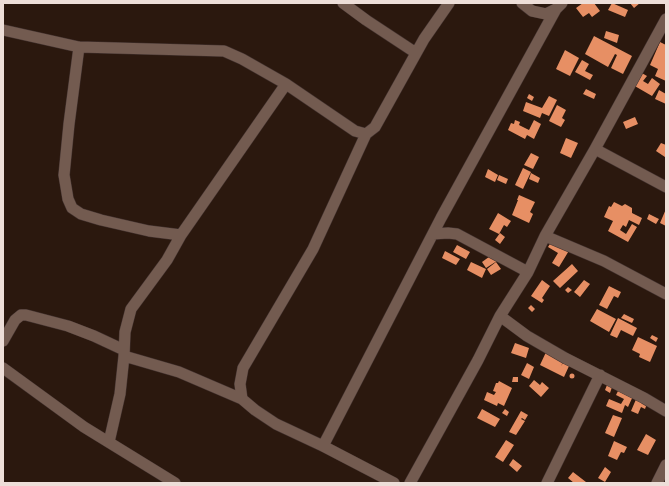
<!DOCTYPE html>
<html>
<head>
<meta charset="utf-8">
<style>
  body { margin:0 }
  #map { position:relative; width:669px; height:486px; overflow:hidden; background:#2b180e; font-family:"PT Serif",serif }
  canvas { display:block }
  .frame { position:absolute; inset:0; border:4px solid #edded8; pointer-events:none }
</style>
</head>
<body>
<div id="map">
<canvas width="669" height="486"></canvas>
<div class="frame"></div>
</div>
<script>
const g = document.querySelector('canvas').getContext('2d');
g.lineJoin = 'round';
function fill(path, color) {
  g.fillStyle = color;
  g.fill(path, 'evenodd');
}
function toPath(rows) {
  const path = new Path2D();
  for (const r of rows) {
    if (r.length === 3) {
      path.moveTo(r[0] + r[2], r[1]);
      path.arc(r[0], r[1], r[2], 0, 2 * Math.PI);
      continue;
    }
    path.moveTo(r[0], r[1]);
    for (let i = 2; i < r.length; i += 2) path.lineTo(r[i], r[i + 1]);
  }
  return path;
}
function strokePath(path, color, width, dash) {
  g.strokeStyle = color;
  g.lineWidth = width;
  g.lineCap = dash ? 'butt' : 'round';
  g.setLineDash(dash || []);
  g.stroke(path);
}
fill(toPath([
  [583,3,594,3,600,11,592,17,589,13,583,17,576,8],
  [612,3,628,10,625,17,608,10],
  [630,3,640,3,634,8],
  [606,31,619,35,617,43,604,38],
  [594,36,632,56,623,74,611,68,617,55,615,54,608,67,585,54],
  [660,42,666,45,666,81,655,76,658,69,650,65],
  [565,50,579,58,570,76,556,69],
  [582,60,589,64,585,71,593,75,590,80,575,72],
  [640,72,647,76,643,81,648,84,652,78,660,84,652,96,633,85],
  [586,89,596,94,594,99,583,94],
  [659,90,666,94,666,104,655,99],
  [529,94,534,97,532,101,527,98],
  [549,96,557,100,549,116,542,113,540,118,523,111,526,102,542,108],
  [557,105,566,110,562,118,565,120,561,127,549,121],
  [635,117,638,124,626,129,623,122],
  [515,120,520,122,519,125,529,130,534,120,541,124,534,139,527,135,525,139,508,130,511,123,514,124],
  [566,138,578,143,571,158,560,153],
  [661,143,666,145,665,157,656,151],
  [531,153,539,157,533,169,524,165],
  [523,168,531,172,523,189,515,185],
  [488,169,498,175,495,182,485,177],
  [531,173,540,178,538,183,529,179],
  [499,175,508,179,506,184,497,180],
  [519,195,535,202,530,212,533,214,529,223,512,215,518,200,517,200],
  [614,202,622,206,625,204,632,208,632,213,642,218,639,225,629,220,626,227,623,225,620,230,626,234,632,224,637,227,628,242,608,231,613,221,604,217,609,206,611,207],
  [666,209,666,226,660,223],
  [498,213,511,221,507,227,504,225,499,234,489,229],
  [649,214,659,219,656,224,647,219],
  [500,233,505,237,500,244,495,240],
  [553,239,570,249,559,267,552,263,558,253,548,247],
  [457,245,470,252,466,259,453,252],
  [445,251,460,259,456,265,442,258],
  [493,254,497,261,486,268,482,262],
  [471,262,486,269,482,278,467,270],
  [496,262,501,269,491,275,487,269],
  [572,264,578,271,560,288,553,281],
  [542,280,550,286,542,298,544,300,542,303,531,296],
  [584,280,590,284,580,297,574,292],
  [609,286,621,292,618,298,614,296,607,309,599,305],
  [568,287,572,290,568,293,565,290],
  [531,305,535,309,532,312,528,308],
  [597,309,616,319,609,332,590,321],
  [624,314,634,319,632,323,621,318],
  [618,318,637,328,633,336,621,330,617,338,610,335],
  [652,335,658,338,656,342,650,338],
  [638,337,657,346,650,362,639,357,640,354,632,350],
  [515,343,529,348,526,358,511,353],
  [547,350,564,360,561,366,563,363,569,366,564,377,540,365],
  [527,363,534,367,529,379,521,375],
  [572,376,2.5],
  [513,377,518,377,518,382,512,382],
  [534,380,540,385,542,382,549,388,541,397,529,386],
  [499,381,512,388,504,406,498,403,497,406,484,400,487,392,494,395,496,392,493,391,496,383,498,383],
  [607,385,612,387,610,393,605,390],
  [620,387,634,394,628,407,625,405,622,413,606,406,609,399,621,404,624,399,616,395],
  [637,397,648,401,645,409,641,407,638,414,631,411],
  [482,409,500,419,495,427,477,418],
  [505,409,509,412,507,416,502,413],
  [521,411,528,415,525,420,522,418,521,419,525,421,516,435,509,432],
  [613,415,622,418,614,437,605,433],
  [646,434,656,440,648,455,637,450],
  [506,440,514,445,503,462,495,457],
  [614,441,627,447,624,453,621,452,617,460,608,456],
  [513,459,522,466,517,472,509,465],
  [605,467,611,472,605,482,598,478],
  [573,472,586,482,574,483,568,478]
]), '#e78f64');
const minor = toPath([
  [343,3,366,20,416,53],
  [522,3,532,11,546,14,556,9,562,3],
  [3,30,79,47,224,51,242,59,286,84,355,131,366,134,375,127,424,39,449,3],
  [79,47,69,124,64,175,68,199,72,208,81,214,101,220,149,231,181,235],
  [595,149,666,187],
  [433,234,448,233,457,234,528,272],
  [545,236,604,261,666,294],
  [500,316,527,336,565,358,644,398,666,411],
  [3,341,15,320,21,315,26,315,68,326,94,336,124,350],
  [124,356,179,372,242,399,255,410,276,424,323,446,394,483],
  [3,368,84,427,175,483],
  [242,399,240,384,243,368,313,249,366,134],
  [109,442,120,394,124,356,125,332,131,309,167,260,181,235,286,84],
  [323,446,441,218,556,9],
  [410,483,478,360,500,316,528,272,545,236,595,149,666,19],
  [547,483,600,375],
  [657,483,666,465]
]);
strokePath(minor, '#433330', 12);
strokePath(minor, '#735b50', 11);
</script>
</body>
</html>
